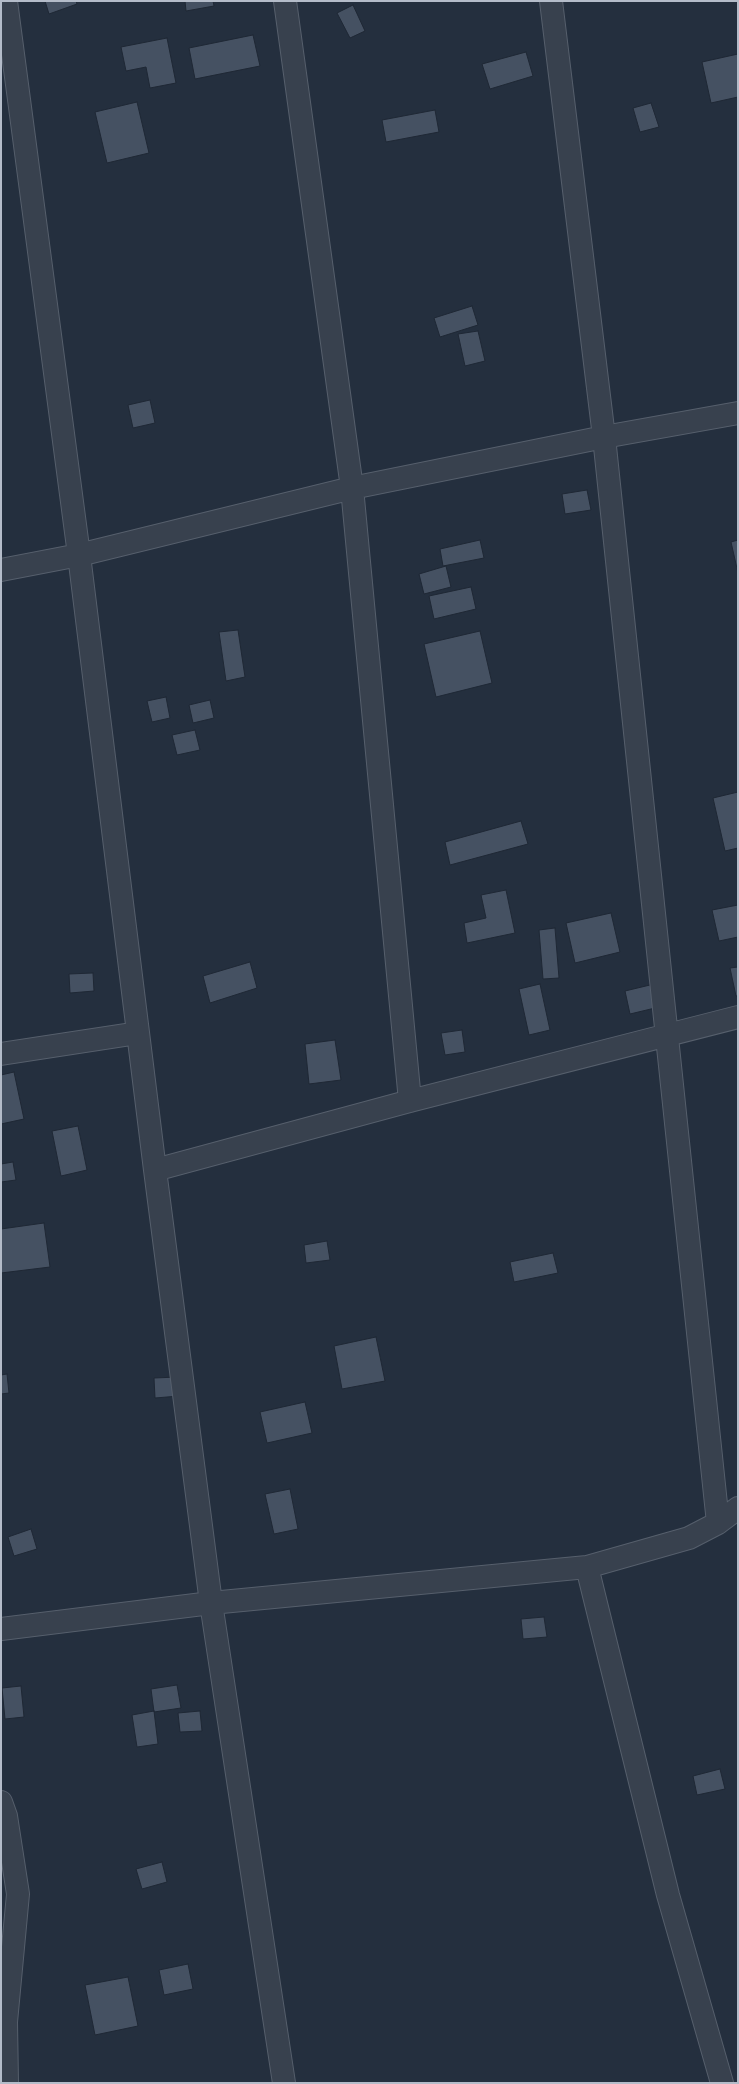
<!DOCTYPE html>
<html>
<head>
<meta charset="utf-8">
<style>
  body { margin:0 }
  #map { position:relative; width:739px; height:2084px; overflow:hidden; background:#242f3e; font-family:Inter,sans-serif }
  canvas { display:block }
  .frame { position:absolute; inset:0; border:2px solid #b4bcc9; pointer-events:none }
</style>
</head>
<body>
<div id="map">
<canvas width="739" height="2084"></canvas>
<div class="frame"></div>
</div>
<script>
const g = document.querySelector('canvas').getContext('2d');
g.lineJoin = 'round';
function fill(path, color) {
  g.fillStyle = color;
  g.fill(path, 'evenodd');
}
function toPath(rows) {
  const path = new Path2D();
  for (const r of rows) {
    path.moveTo(r[0], r[1]);
    for (let i = 2; i < r.length; i += 2) path.lineTo(r[i], r[i + 1]);
  }
  return path;
}
function strokePath(path, color, width, dash) {
  g.strokeStyle = color;
  g.lineWidth = width;
  g.lineCap = dash ? 'butt' : 'round';
  g.setLineDash(dash || []);
  g.stroke(path);
}
const building = toPath([
  [45,1,76,1,77,4,49,14,45,1],
  [185,1,213,1,214,6,186,11,185,1],
  [353,5,365,31,350,38,337,13,353,5],
  [253,35,260,66,195,79,189,48,253,35],
  [167,38,176,83,150,88,146,67,126,71,121,47,167,38],
  [526,52,533,76,490,89,482,64,526,52],
  [738,54,738,97,711,103,702,62,738,54],
  [137,102,149,153,107,163,95,112,137,102],
  [651,103,659,127,640,132,633,108,651,103],
  [435,110,439,132,386,142,382,120,435,110],
  [472,306,478,325,440,337,434,318,472,306],
  [478,331,485,361,465,366,458,334,478,331],
  [150,400,155,423,133,428,128,405,150,400],
  [587,490,591,510,565,514,562,494,587,490],
  [480,540,484,558,443,566,440,549,480,540],
  [738,540,738,573,731,542,738,540],
  [446,566,451,587,424,594,419,574,446,566],
  [471,587,476,609,434,619,429,596,471,587],
  [238,630,245,677,226,681,219,632,238,630],
  [480,631,492,683,436,697,424,644,480,631],
  [166,697,170,718,152,722,147,701,166,697],
  [210,700,214,718,193,723,189,705,210,700],
  [195,730,200,750,177,755,172,735,195,730],
  [738,792,738,848,725,851,713,798,738,792],
  [521,821,528,844,450,865,445,842,521,821],
  [506,890,515,933,467,943,464,923,486,918,481,895,506,890],
  [738,905,738,937,719,941,712,910,738,905],
  [611,913,620,952,575,963,566,923,611,913],
  [555,928,559,978,543,979,539,930,555,928],
  [250,962,257,988,210,1003,203,976,250,962],
  [738,967,738,996,736,996,730,968,738,967],
  [93,973,94,991,70,993,69,974,93,973],
  [540,984,550,1030,529,1035,519,989,540,984],
  [650,985,655,1008,630,1014,625,991,650,985],
  [462,1030,465,1052,445,1055,441,1033,462,1030],
  [335,1040,341,1080,309,1084,305,1044,335,1040],
  [14,1072,24,1119,1,1124,1,1075,14,1072],
  [78,1126,87,1170,61,1176,52,1131,78,1126],
  [13,1162,16,1180,1,1182,1,1164,13,1162],
  [44,1223,50,1267,1,1273,1,1229,44,1223],
  [327,1241,330,1260,306,1263,304,1245,327,1241],
  [553,1253,558,1273,514,1282,510,1262,553,1253],
  [376,1337,385,1381,342,1389,334,1346,376,1337],
  [7,1374,9,1393,1,1394,1,1375,7,1374],
  [178,1377,179,1396,155,1398,154,1378,178,1377],
  [305,1402,312,1433,267,1443,260,1412,305,1402],
  [290,1489,298,1529,274,1534,265,1494,290,1489],
  [31,1529,37,1549,14,1556,8,1537,31,1529],
  [544,1617,547,1637,523,1639,521,1619,544,1617],
  [177,1685,181,1708,154,1712,151,1689,177,1685],
  [21,1686,24,1717,5,1719,2,1688,21,1686],
  [154,1711,158,1744,137,1747,132,1715,154,1711],
  [200,1711,202,1731,180,1732,178,1713,200,1711],
  [720,1769,725,1789,697,1795,693,1776,720,1769],
  [162,1862,167,1882,142,1889,136,1869,162,1862],
  [188,1964,193,1989,164,1995,159,1970,188,1964],
  [128,1977,138,2026,95,2035,85,1985,128,1977]
]);
fill(building, '#455162');
strokePath(building, '#1f2835', 1);
const minor = toPath([
  [6,1,79,555,155,1170,211,1603,284,2083],
  [285,1,352,488,410,1101],
  [551,1,604,437,718,1523],
  [1,570,79,555,352,488,604,437,738,413],
  [1,1054,138,1033],
  [155,1170,410,1101,738,1017],
  [1,1629,211,1603,587,1567],
  [1,1802,6,1816,18,1894,6,2022,7,2083],
  [722,2083,668,1895,587,1567,689,1538,718,1523,738,1508]
]);
strokePath(minor, '#565f6c', 24);
strokePath(minor, '#38414e', 22);
</script>
</body>
</html>
